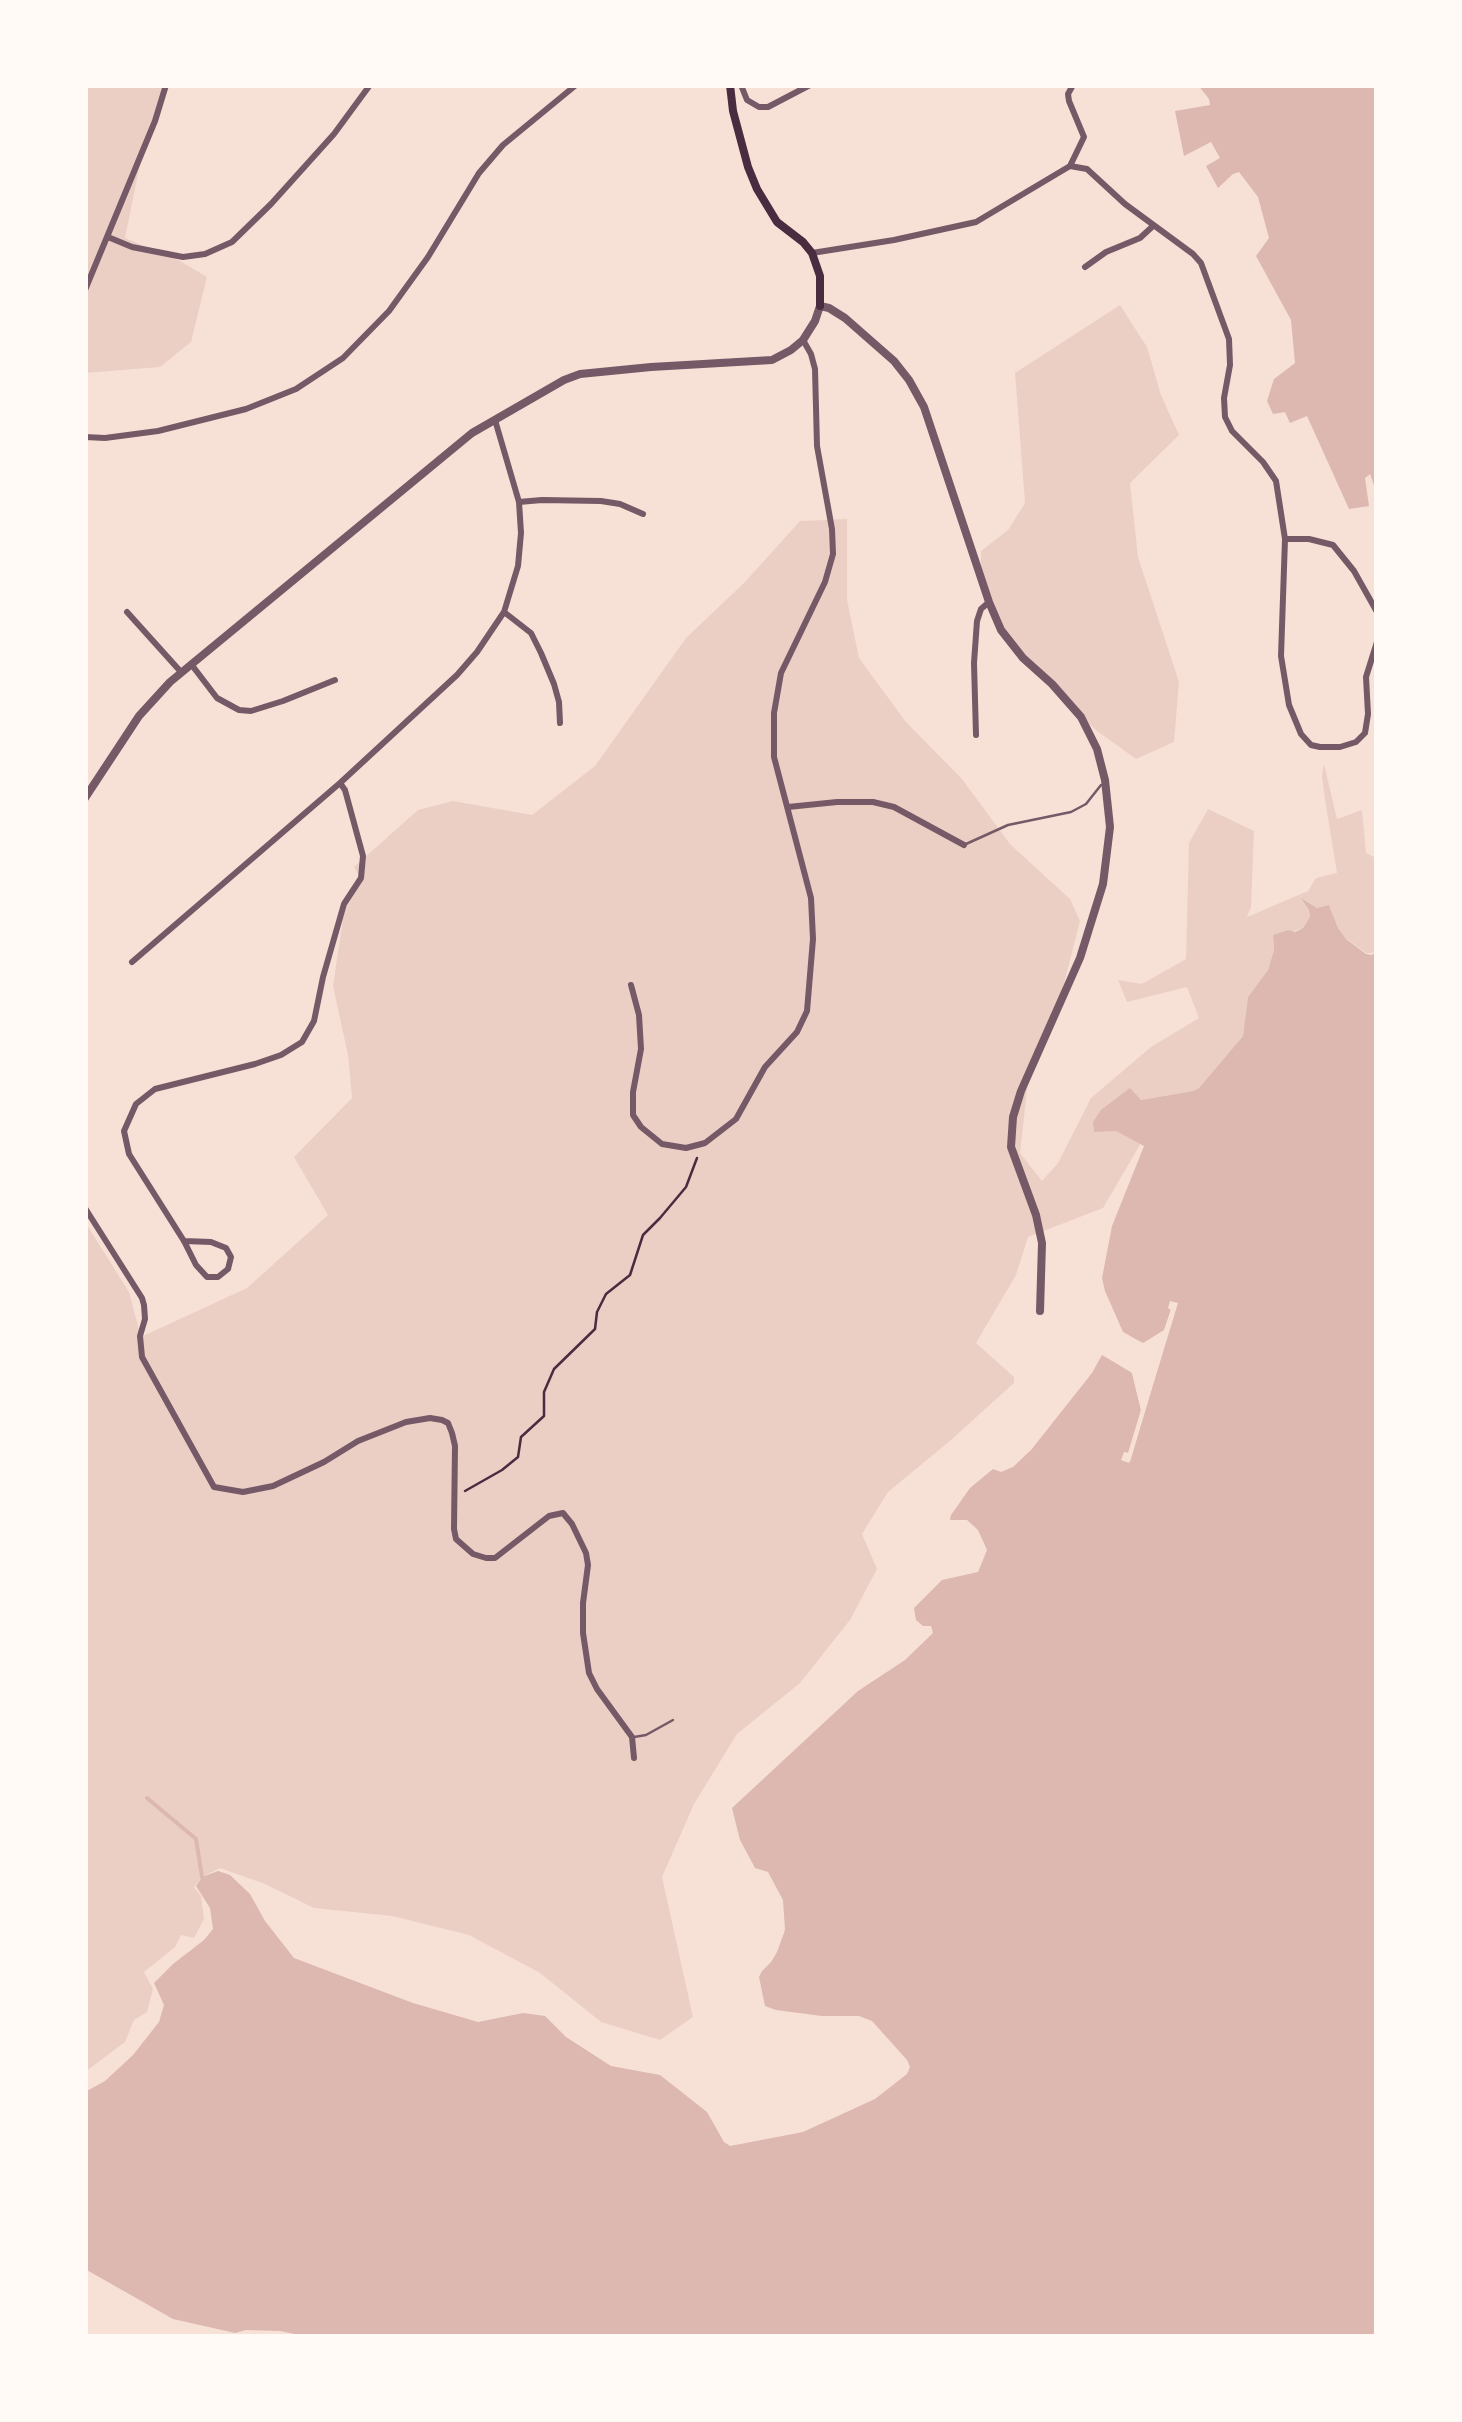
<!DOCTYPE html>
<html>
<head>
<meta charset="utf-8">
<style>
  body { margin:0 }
  #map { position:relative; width:1462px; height:2422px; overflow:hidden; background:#f7e1d7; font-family:"Exo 2",sans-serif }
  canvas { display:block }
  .frame { position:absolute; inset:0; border:88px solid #fffaf5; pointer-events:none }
</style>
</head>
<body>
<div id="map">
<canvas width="1462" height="2422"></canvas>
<div class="frame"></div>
</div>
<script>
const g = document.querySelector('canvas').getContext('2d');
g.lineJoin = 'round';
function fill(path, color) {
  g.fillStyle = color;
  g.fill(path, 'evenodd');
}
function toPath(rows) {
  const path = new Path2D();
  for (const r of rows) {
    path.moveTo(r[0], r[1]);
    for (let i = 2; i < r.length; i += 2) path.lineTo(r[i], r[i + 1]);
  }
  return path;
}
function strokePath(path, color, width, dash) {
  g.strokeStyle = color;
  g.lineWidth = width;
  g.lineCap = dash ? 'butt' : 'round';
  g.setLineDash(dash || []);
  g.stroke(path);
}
fill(toPath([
  [85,85,166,85,141,159,125,238,180,261,207,277,191,342,160,367,85,373],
  [1120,305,1147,347,1161,395,1179,435,1130,483,1138,557,1179,682,1174,742,1136,759,1097,731,1044,679,1002,626,981,586,981,551,1008,530,1025,503,1015,373],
  [847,519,847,600,859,658,906,722,962,779,1010,844,1070,899,1080,921,1060,999,1029,1072,1020,1153,1042,1181,1058,1163,1091,1098,1151,1047,1199,1018,1187,987,1127,1002,1118,980,1142,984,1186,959,1189,843,1208,809,1254,831,1251,907,1247,917,1308,891,1316,878,1337,873,1324,793,1322,776,1324,764,1337,819,1362,810,1366,853,1374,857,1377,855,1377,949,1372,953,1366,953,1343,936,1338,928,1329,905,1317,908,1303,899,1309,910,1310,917,1303,928,1273,938,1274,950,1268,970,1248,997,1243,1036,1199,1088,1193,1091,1141,1100,1116,1131,1141,1143,1103,1208,1028,1237,1016,1275,976,1343,1014,1377,1014,1383,951,1440,888,1492,862,1534,877,1569,850,1620,800,1683,737,1734,694,1804,662,1877,693,2017,660,2040,601,2022,540,1973,469,1935,392,1916,314,1908,265,1884,220,1868,202,1877,194,1887,201,1896,204,1919,194,1938,181,1935,175,1947,144,1972,153,1989,147,2012,134,2020,125,2042,85,2072,85,1222,129,1292,141,1337,247,1288,328,1215,294,1157,352,1098,348,1055,333,986,344,912,362,880,354,867,418,810,453,801,532,815,595,766,686,638,745,582,800,521]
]), '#ebcfc5');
fill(toPath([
  [1198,85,1377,85,1377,494,1370,474,1365,478,1369,506,1349,509,1307,416,1290,423,1285,412,1273,414,1267,401,1274,379,1295,363,1291,320,1256,256,1269,238,1258,197,1239,172,1233,174,1218,188,1206,166,1220,158,1211,142,1184,156,1175,111,1210,105,1209,99],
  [1301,898,1317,908,1329,905,1338,928,1346,939,1366,954,1372,955,1377,951,1377,2337,309,2337,280,2331,246,2330,235,2333,173,2319,85,2269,85,2092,105,2081,133,2055,159,2022,164,2005,154,1983,173,1964,204,1940,213,1929,210,1908,196,1886,202,1877,218,1871,230,1875,250,1894,265,1921,294,1958,413,2003,478,2022,523,2013,545,2016,566,2037,611,2066,660,2075,707,2112,724,2142,730,2146,803,2132,875,2099,907,2074,910,2067,907,2060,872,2021,859,2016,822,2016,776,2010,765,2006,759,1977,762,1971,771,1962,777,1952,785,1930,783,1900,768,1872,755,1868,740,1840,732,1808,858,1691,905,1660,933,1633,931,1626,923,1626,916,1620,914,1608,942,1580,978,1572,987,1550,978,1530,967,1520,950,1520,951,1515,970,1488,993,1469,1001,1472,1013,1467,1031,1450,1092,1373,1102,1355,1132,1372,1141,1410,1128,1453,1130,1462,1177,1304,1170,1302,1171,1309,1164,1331,1143,1344,1123,1332,1105,1291,1102,1278,1112,1226,1144,1146,1116,1131,1094,1132,1093,1122,1101,1110,1130,1088,1141,1100,1193,1091,1199,1088,1243,1036,1248,997,1268,970,1274,950,1273,935,1288,930,1295,932,1303,928,1310,917,1309,910]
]), '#dcb8b0');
fill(toPath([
  [1170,1301,1178,1303,1129,1463,1121,1460,1124,1452,1129,1453,1141,1410,1132,1373,1098,1352,1104,1350,1135,1369,1144,1399,1162,1338,1142,1349,1120,1336,1115,1328,1143,1343,1164,1330,1171,1310,1168,1308]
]), '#f7e1d7');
strokePath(toPath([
  [147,1798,196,1839,202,1877]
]), '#dcb8b0', 4);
strokePath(toPath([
  [465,1491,502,1470,518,1457,521,1437,544,1416,544,1392,554,1369,595,1329,597,1312,606,1294,630,1275,643,1235,660,1218,686,1187,697,1158]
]), '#4a2c40', 2.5);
strokePath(toPath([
  [966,844,1008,825,1071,812,1086,804,1101,785],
  [634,1737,646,1735,673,1720]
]), '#755966', 2.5);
strokePath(toPath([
  [741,85,747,100,759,107,768,107,810,85],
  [1070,166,1084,137,1069,101,1068,94,1073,85],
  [108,237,132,247,183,257,205,254,232,242,271,204,334,134,370,85],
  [812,253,894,240,976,222,1070,166,1087,169,1125,204,1193,254,1201,263,1229,339,1230,365,1224,398,1225,417,1232,431,1263,462,1276,481,1285,539,1281,656,1289,705,1301,734,1311,745,1320,747,1340,747,1356,742,1365,733,1368,714,1366,677,1377,642],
  [1085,267,1106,252,1140,238,1153,226],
  [85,290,155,121,166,85],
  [85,437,105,438,158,431,246,409,296,389,343,358,389,311,428,257,479,173,503,145,576,85],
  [519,502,542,500,601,501,620,504,643,514],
  [1285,539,1309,539,1333,545,1354,571,1377,612],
  [127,612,181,672],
  [504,612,531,633,541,653,554,684,559,702,560,723],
  [191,664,217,698,239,710,251,711,283,701,335,680],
  [976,735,974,663,977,621,981,609,989,602],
  [788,807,837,802,873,802,894,807,964,845],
  [132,962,340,783,457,675,477,652,504,612,518,566,521,533,519,502,495,420],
  [631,985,639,1015,641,1049,633,1092,633,1115,641,1127,662,1144,686,1148,705,1143,736,1119,765,1067,797,1032,807,1011,813,939,811,898,774,757,774,713,781,673,825,582,833,554,832,529,817,446,815,369,811,354,803,340],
  [85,1208,142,1298,144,1305,145,1319,140,1336,142,1357,214,1487,243,1492,273,1486,324,1462,358,1441,406,1422,430,1418,442,1420,448,1423,452,1433,455,1446,454,1529,456,1539,473,1554,486,1558,495,1558,549,1516,563,1513,572,1524,586,1553,588,1565,583,1603,583,1633,589,1673,597,1689,632,1737,634,1758],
  [184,1241,211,1242,226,1248,231,1257,228,1269,218,1277,207,1277,196,1265,184,1241,129,1154,124,1131,136,1104,155,1089,255,1064,281,1055,302,1042,314,1021,323,977,344,904,361,878,363,856,345,790,340,783]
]), '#755966', 6);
strokePath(toPath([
  [85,798,139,716,170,682,472,433,564,380,580,374,651,367,772,360,791,350,803,340,815,321,820,306,829,308,845,318,894,361,909,380,924,407,989,602,1001,630,1023,658,1052,684,1081,717,1097,749,1105,780,1110,827,1103,884,1080,958,1021,1091,1013,1117,1011,1147,1036,1215,1042,1243,1040,1311]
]), '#755966', 8);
strokePath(toPath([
  [730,85,733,111,748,167,757,189,777,222,803,242,812,253,820,276,820,306]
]), '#4a2c40', 8);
</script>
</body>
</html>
